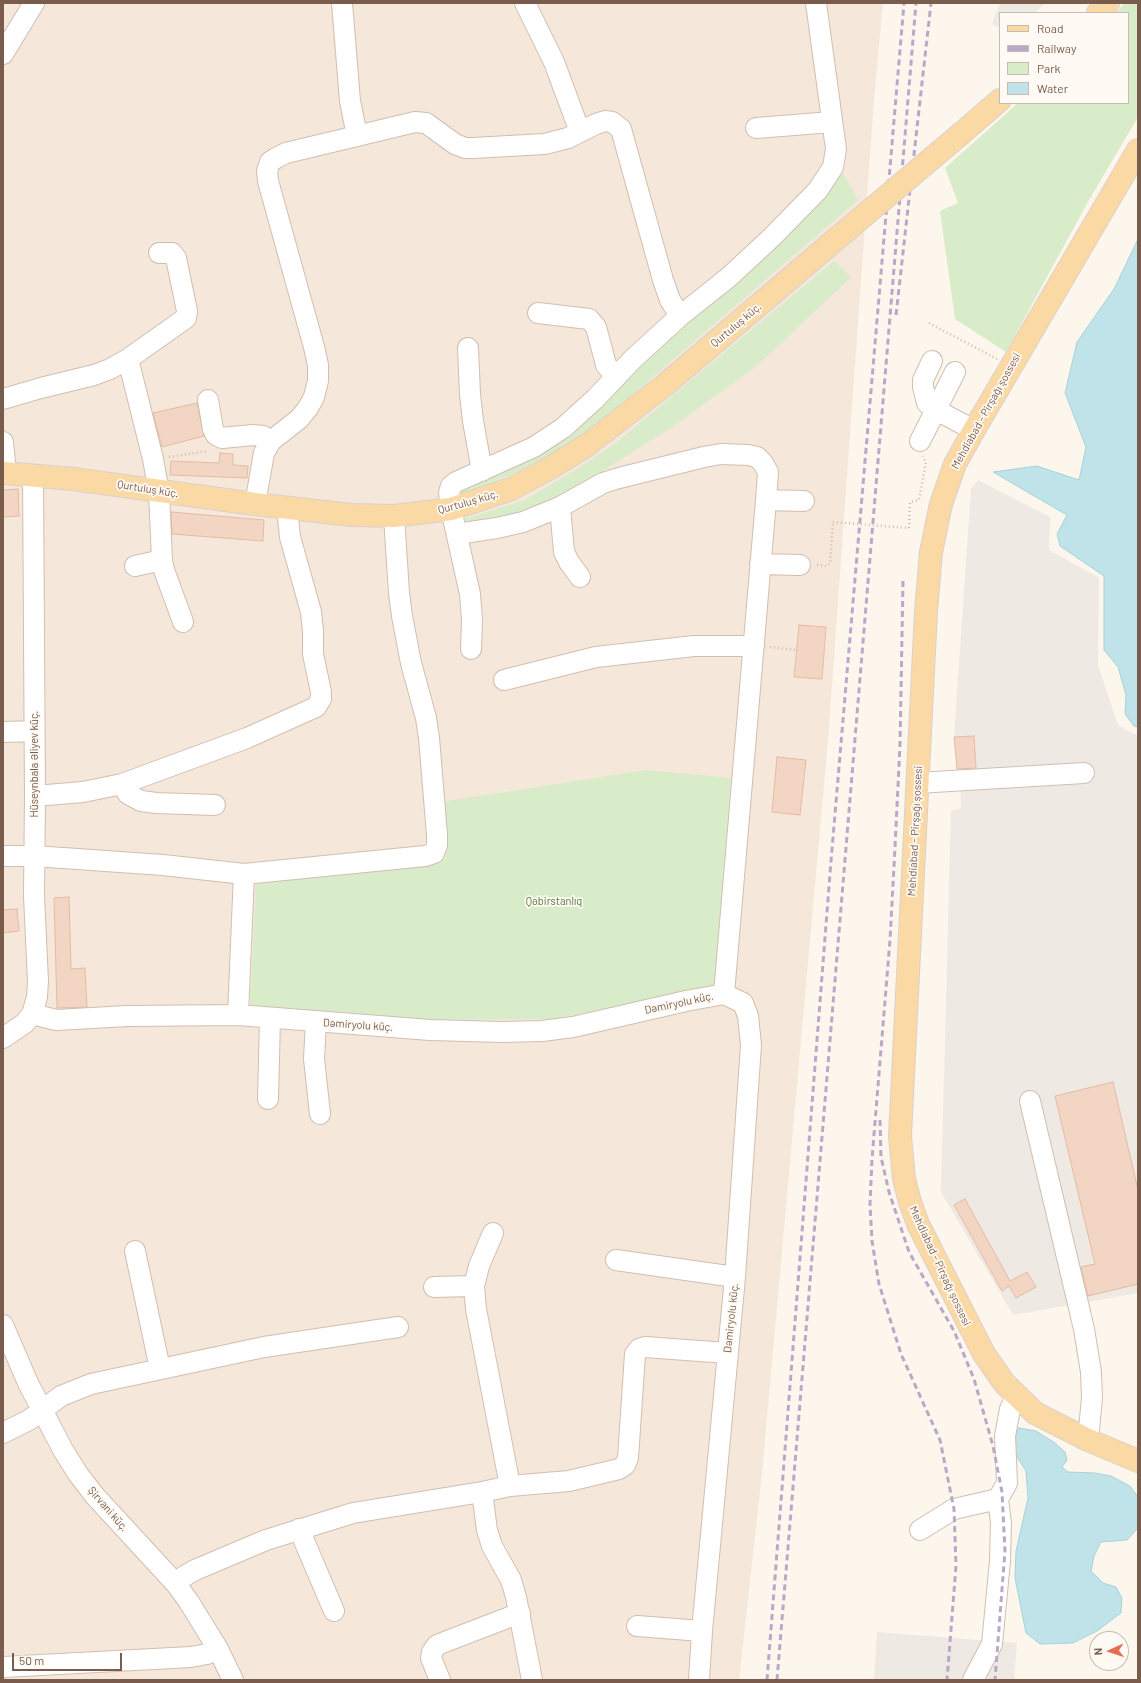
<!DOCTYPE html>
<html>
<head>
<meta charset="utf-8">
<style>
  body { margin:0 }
  #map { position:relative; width:1141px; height:1683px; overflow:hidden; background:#fdf6ec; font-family:Barlow,sans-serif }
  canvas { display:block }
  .frame { position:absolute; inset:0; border:4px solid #7a5c4d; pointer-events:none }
  .legend { position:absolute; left:999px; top:12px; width:130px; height:92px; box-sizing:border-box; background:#fffaf3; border:1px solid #cabbb1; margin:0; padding:5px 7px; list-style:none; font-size:12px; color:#7a5c4d }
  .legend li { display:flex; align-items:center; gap:8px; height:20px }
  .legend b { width:20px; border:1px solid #cabbb1 }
  .north { position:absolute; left:1089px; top:1631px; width:40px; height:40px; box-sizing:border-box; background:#fffaf3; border:1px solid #cabbb1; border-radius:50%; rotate:267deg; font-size:11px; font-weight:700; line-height:16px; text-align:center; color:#7a5c4d }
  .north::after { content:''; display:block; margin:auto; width:14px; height:18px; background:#e76f51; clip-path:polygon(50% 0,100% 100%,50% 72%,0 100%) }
  .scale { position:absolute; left:12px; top:1653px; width:110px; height:18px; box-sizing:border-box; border:2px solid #7a5c4d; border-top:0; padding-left:5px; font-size:12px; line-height:14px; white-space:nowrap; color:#7a5c4d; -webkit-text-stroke:3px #fffaf3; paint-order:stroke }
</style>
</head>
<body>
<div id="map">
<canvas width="1141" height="1683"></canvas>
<div class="frame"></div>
<ul class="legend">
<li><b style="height:5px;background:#fbd9a5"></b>Road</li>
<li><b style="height:5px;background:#b9a8c9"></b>Railway</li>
<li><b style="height:11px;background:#d8ecc9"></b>Park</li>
<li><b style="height:11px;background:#bfe3e8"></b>Water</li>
</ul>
<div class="north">N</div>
<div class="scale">50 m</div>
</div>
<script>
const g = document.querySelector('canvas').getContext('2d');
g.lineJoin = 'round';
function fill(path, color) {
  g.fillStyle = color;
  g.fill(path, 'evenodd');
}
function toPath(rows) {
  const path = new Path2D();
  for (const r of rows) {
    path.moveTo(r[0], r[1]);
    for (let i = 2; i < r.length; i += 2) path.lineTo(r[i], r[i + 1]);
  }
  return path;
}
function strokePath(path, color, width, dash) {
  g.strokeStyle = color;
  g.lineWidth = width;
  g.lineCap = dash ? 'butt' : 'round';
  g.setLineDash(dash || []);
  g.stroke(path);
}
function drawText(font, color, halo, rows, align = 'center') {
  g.font = font + ' Barlow,sans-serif';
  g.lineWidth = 3.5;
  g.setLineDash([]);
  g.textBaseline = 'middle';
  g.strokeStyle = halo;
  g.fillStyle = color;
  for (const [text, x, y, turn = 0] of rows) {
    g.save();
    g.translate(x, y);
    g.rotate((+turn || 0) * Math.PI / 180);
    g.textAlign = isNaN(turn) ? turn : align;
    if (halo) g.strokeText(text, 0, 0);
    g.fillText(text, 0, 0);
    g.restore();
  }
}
fill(toPath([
  [3,3,883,3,874,100,828,741,762,1473,739,1680,3,1680]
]), '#f5e8da');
fill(toPath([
  [1000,3,1045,3,1035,13,1000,13,1000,28,992,24],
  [978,480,1050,517,1049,550,1099,578,1098,665,1118,725,1138,736,1138,1293,1013,1315,941,1192,951,811,961,808,960,780,957,772,954,737,971,489],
  [877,1632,1017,1643,1014,1680,874,1680]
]), '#efe9e4');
fill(toPath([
  [1124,3,1138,3,1138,117,1089,200,1006,352,955,319,940,211,958,203,945,168,1018,103,1128,103,1128,13,1116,13],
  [843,173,858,200,646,383,602,420,550,455,515,473,459,496,458,488,619,385,746,270],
  [834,261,851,277,758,365,675,425,557,500,525,512,467,525,464,519,525,500,580,467,617,442],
  [646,770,731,778,714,987,553,1019,405,1020,250,1006,256,885,265,877,446,859,441,802]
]), '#d8ecc9');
const water = toPath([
  [1138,239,1138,727,1134,726,1125,714,1126,695,1118,667,1104,650,1104,576,1060,546,1057,534,1067,515,993,472,1037,466,1079,480,1086,447,1065,393,1077,342,1114,289,1138,239],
  [1019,1428,1036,1431,1055,1443,1065,1452,1067,1460,1062,1467,1068,1472,1095,1473,1111,1476,1130,1486,1138,1497,1138,1528,1127,1540,1101,1542,1094,1556,1091,1571,1103,1583,1116,1587,1122,1598,1121,1613,1097,1631,1073,1643,1040,1644,1026,1633,1015,1578,1016,1551,1028,1498,1026,1471,1015,1454,1013,1439,1019,1428]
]);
fill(water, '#bfe3e8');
strokePath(water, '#a5d3da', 1);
const building = toPath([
  [197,403,204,436,162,447,153,413,197,403],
  [220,453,233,454,233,465,248,466,247,478,170,475,171,461,219,463,220,453],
  [18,489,19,516,3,517,3,490,18,489],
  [171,512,264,520,263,541,172,534,171,512],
  [799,625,826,627,822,679,794,677,799,625],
  [974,736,976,768,957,769,954,737,974,736],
  [777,757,806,760,800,815,772,812,777,757],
  [69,897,71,969,85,968,87,1007,57,1008,54,898,69,897],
  [17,909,19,931,3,933,3,910,17,909],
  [1113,1082,1138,1190,1138,1284,1088,1296,1081,1267,1095,1264,1055,1096,1113,1082],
  [965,1199,1010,1281,1027,1272,1036,1287,1016,1298,1009,1286,1002,1291,954,1205,965,1199]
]);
fill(building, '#f3d5c3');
strokePath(building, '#e6bba3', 1);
const minor = toPath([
  [342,3,350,101,357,136],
  [525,3,554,62,580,132],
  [3,54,34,3],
  [756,128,832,122],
  [538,313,589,319,596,327,606,365,616,377],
  [468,348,470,394,473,421,482,471],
  [128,359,186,318,187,311,176,258,172,253,159,253],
  [932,361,923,380,923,387,927,403,936,410,974,430],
  [3,399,41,388,94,375,110,369,128,359,153,459,159,492,162,560,164,570,183,622],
  [208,400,213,429,216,435,222,438,253,435,263,436,271,441],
  [920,441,955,372],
  [3,442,6,473],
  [766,500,804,501],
  [255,504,264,453,271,441,299,419,308,408,314,397,318,381,318,365,314,347,268,181,267,171,270,162,276,158,286,153,415,122,426,123,455,144,465,148,473,148,545,144,568,138,596,124,605,121,612,122,621,129,663,280,670,300,680,316],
  [560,507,564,552,569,562,580,577],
  [457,534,497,528,523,522,560,507,603,483,619,478,704,457,721,454,748,455,757,457,763,463,768,472,766,500,724,994],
  [760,564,800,565],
  [135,566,162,560],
  [471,649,472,620,470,594,451,509,449,493,451,486,456,482,534,447,563,428,595,399,633,359,680,316,729,277,772,237,818,190,833,167,836,149,816,3],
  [504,680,596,657,694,646,754,646],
  [3,732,34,731],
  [917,783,1084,773],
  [122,784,128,794,141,801,156,803,215,805],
  [35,796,83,792,122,784,247,738,316,707,321,699,321,692,313,654,313,631,311,612,290,537,287,508],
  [3,856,34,856,163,865,244,874,425,856,434,853,437,845,437,835,429,738,426,718,411,663,402,616,399,593,394,516],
  [32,1014,56,1020,128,1016,238,1015,430,1030,502,1032,542,1031,573,1027,686,1001,724,994,743,1003,748,1016,751,1045,735,1277,702,1631,699,1680],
  [238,1015,244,874],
  [316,1021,314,1059,320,1114],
  [3,1038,25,1023,32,1014,37,997,38,981,34,896,35,796,33,475],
  [268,1099,270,1018],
  [1030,1101,1084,1329,1091,1372,1092,1398,1088,1440],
  [493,1233,479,1266,474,1286,476,1309,510,1486],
  [135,1251,160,1369],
  [616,1260,735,1277],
  [434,1287,474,1286],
  [3,1325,28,1383,63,1450,78,1474,95,1496,176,1584,189,1602,218,1649,233,1680],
  [3,1433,29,1420,61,1396,91,1384,264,1347,398,1327],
  [482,1492,487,1530,492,1546,511,1580,516,1597,532,1680],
  [299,1529,334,1611],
  [920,1530,954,1509,998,1499],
  [176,1584,183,1577,195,1570,266,1540,353,1513,482,1492,510,1486,569,1481,619,1469,625,1465,628,1458,635,1354,639,1349,645,1347,727,1353],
  [637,1626,702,1631],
  [3,1667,191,1657,207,1654,218,1649],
  [440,1680,431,1658,432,1652,437,1645,520,1613],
  [973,1680,992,1644,1000,1561,1001,1523,998,1499,1007,1483,1005,1436,1010,1409,1016,1396]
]);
const major = toPath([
  [1098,13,1108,3],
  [963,132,1000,100],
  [1138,150,974,430,955,464,941,504,931,552,926,611,900,1136,904,1179,910,1202,918,1224,984,1354,1005,1384,1035,1413,1088,1440,1138,1461],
  [3,473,73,479,255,504,351,515,394,516,451,509,511,489,552,467,587,445,666,384,828,246]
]);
strokePath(minor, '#d1beb0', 22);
strokePath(major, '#dad1cd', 24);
strokePath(toPath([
  [929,323,997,359],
  [169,457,208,451],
  [909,528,910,502,919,500,926,462,923,456],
  [817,565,827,566,830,563,833,522],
  [770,647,796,650]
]), '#d9b8a5', 2.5, [1, 3]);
strokePath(minor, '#fff', 20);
strokePath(major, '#fbd9a5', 22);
strokePath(toPath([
  [896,315,931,3],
  [903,581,900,745,895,847,890,940,872,1159,870,1204,872,1241,879,1284,901,1354,940,1440,954,1509,956,1566,947,1680],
  [880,1120,881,1157,889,1192,909,1252,954,1331,974,1379,993,1446,1002,1492,1005,1551,995,1680],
  [767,1680,831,861,904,3],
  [777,1680,916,3]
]), '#b9a8c9', 3, [6, 4]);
const majorBridge = toPath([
  [828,246,963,132]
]);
strokePath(majorBridge, '#dad1cd', 24, []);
strokePath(toPath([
  [833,522,909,528]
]), '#d9b8a5', 2.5, [1, 3]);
strokePath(majorBridge, '#fbd9a5', 22);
drawText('11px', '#7a5c4d', '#fffaf3', [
  ["Qurtuluş küç.",736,325,-40],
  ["Mehdiabad - Pirşağı şossesi",986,411,-61],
  ["Qurtuluş küç.",148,489,9],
  ["Qurtuluş küç.",468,502,-16],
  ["Hüseynbala Əliyev küç.",34,764,-90],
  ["Mehdiabad - Pirşağı şossesi",915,831,-87],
  ["Dəmiryolu küç.",679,1003,-12],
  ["Dəmiryolu küç.",358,1025,4],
  ["Mehdiabad - Pirşağı şossesi",940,1266,65],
  ["Dəmiryolu küç.",731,1318,-84],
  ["Şirvani küç.",108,1509,49]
]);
drawText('11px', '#537a41', '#fffaf3', [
  ["Qəbirstanlıq",554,901]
]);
</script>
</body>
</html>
